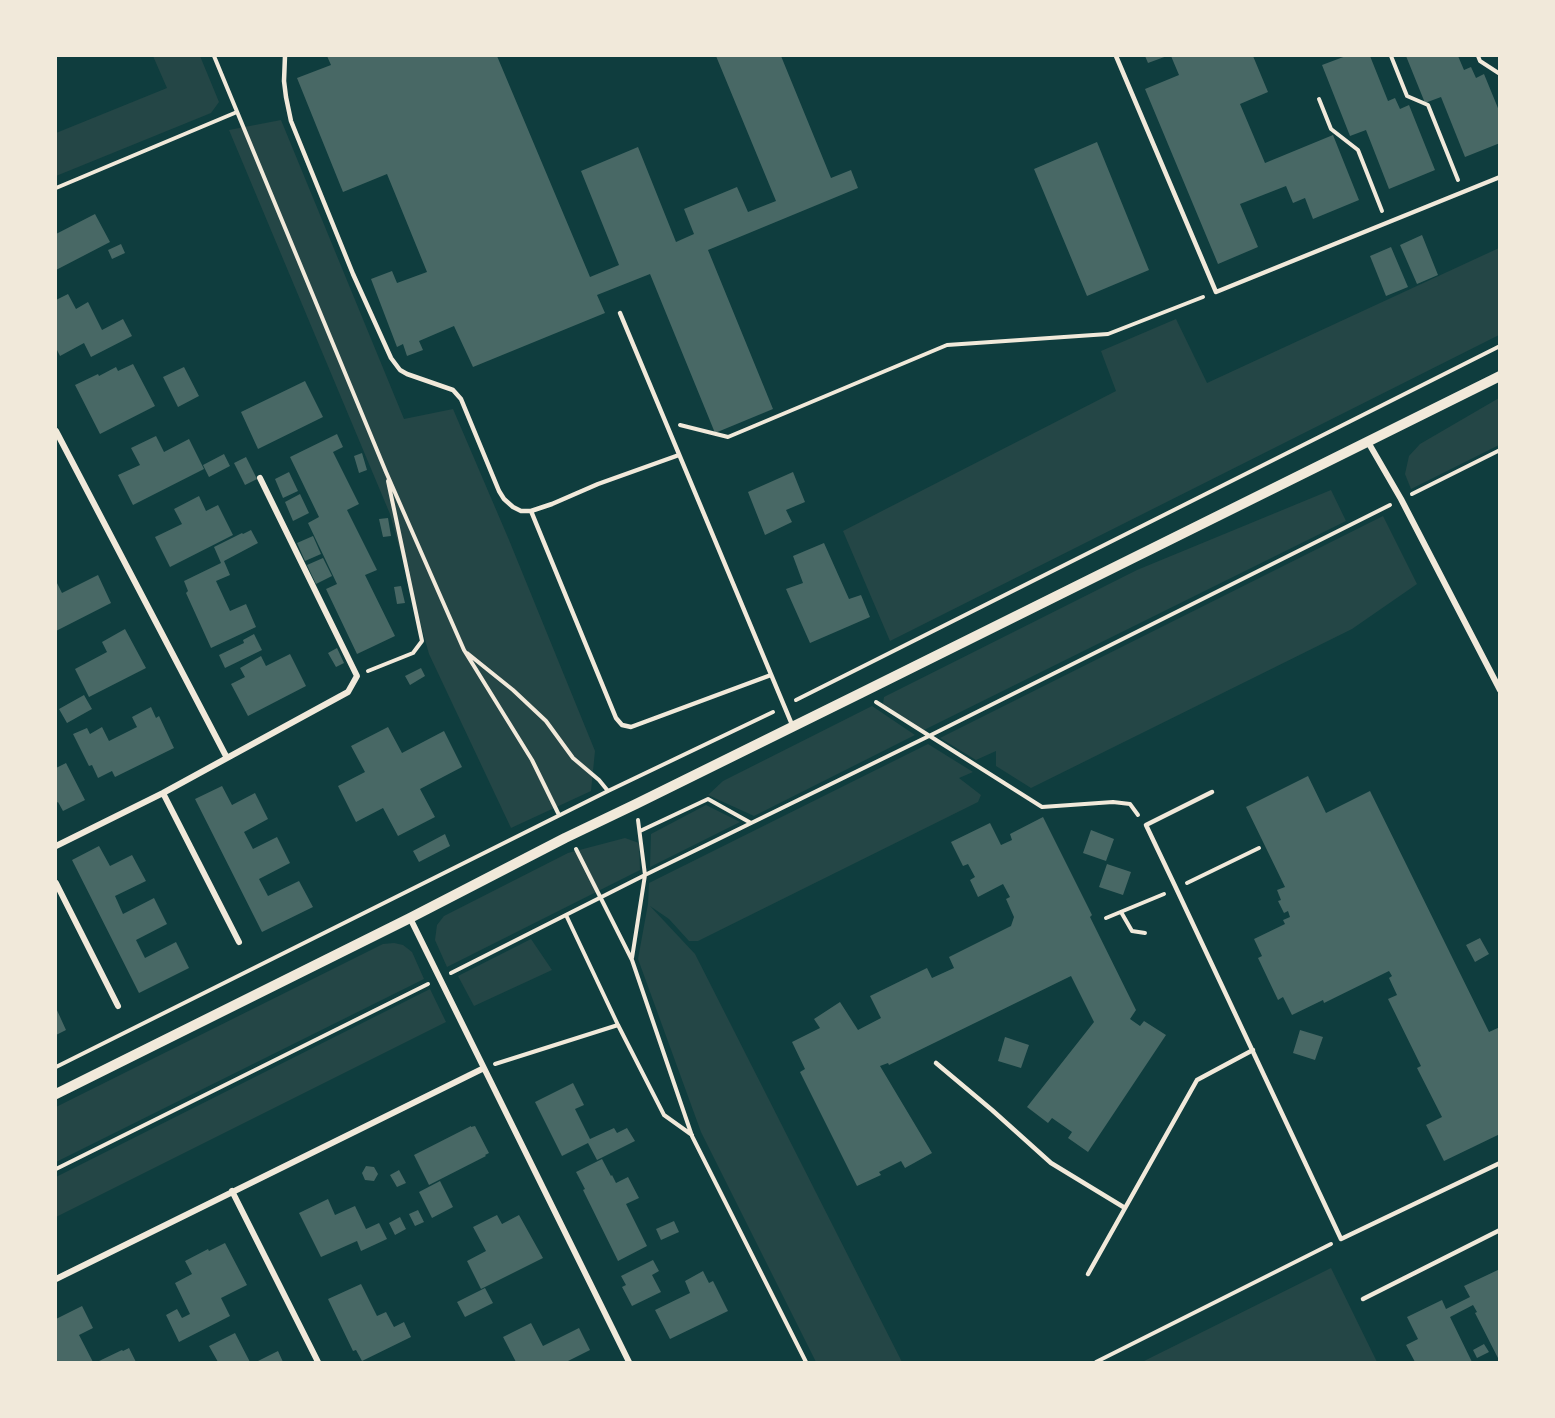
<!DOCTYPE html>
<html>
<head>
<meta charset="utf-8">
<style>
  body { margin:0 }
  #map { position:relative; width:1555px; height:1418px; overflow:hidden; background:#0f3d3e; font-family:"Golos Text",sans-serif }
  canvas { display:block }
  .frame { position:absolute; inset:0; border:57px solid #f1e9da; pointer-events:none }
</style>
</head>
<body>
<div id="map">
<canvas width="1555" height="1418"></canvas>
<div class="frame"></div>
</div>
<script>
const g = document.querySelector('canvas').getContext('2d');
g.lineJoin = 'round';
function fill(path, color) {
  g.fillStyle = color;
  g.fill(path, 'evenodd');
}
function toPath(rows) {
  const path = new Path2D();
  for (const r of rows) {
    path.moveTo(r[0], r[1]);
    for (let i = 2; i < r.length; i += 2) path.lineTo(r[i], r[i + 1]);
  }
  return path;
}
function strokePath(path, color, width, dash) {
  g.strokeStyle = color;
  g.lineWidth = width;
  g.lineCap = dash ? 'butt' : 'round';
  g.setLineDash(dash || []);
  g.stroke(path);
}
fill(toPath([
  [153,56,200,56,219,102,211,113,56,176,56,133,167,88],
  [281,120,404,419,453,409,509,540,595,751,591,791,511,828,429,654,390,514,229,130],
  [1499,248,1499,335,890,641,843,531,1116,391,1101,351,1176,319,1207,383],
  [1499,398,1499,445,1411,489,1405,474,1409,456,1420,444],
  [1331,490,1346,521,924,730,883,704,884,697,1137,570],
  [1383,516,1417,584,1352,629,1031,788,996,766,996,751,976,760,940,738],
  [872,706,915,735,754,816,708,795,723,781],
  [928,744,973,772,959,778,981,795,978,802,698,941,689,941,669,919,650,906,695,954,902,1362,816,1362,701,1132,638,959,648,904,649,883],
  [706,805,740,822,650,867,651,834],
  [625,838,639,843,640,870,447,967,435,940,437,925,444,916,568,853],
  [531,939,552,970,474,1006,458,976],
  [394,943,403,945,412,952,424,979,56,1162,56,1107,383,944],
  [430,989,446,1022,56,1217,56,1177],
  [1331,1268,1377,1362,1142,1362]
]), '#244646');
fill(toPath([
  [327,56,497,56,590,277,619,265,581,171,638,147,676,242,694,234,684,209,737,187,748,212,776,201,716,56,781,56,831,178,851,170,858,188,708,250,773,409,715,433,650,274,597,295,605,313,473,367,454,326,419,341,423,350,407,356,403,344,397,347,371,279,392,271,397,283,427,272,387,174,343,192,297,78,331,65],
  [1145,56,1167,56,1148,63],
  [1171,56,1253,56,1268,92,1240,104,1265,163,1333,135,1359,200,1313,219,1305,198,1293,203,1286,186,1240,204,1258,247,1218,264,1145,89,1179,75],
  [1346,56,1370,56,1388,101,1395,98,1400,109,1409,105,1435,170,1389,189,1366,130,1350,136,1322,65],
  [1406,56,1458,56,1464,70,1471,67,1476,78,1484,74,1500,113,1500,143,1465,157,1441,97,1425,103],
  [1097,142,1149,270,1087,296,1034,169],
  [95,214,110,242,56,270,56,234],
  [1422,235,1438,275,1417,284,1400,245],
  [121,244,125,253,112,259,108,250],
  [1391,247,1408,287,1386,296,1370,256],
  [68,294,76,309,88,302,102,330,123,319,132,336,91,357,84,343,60,356,56,348,56,300],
  [133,364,155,406,100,434,75,385,98,374,99,376,116,367,118,371],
  [184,367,199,396,178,407,163,377],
  [305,381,323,417,258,449,241,412],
  [337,434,343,447,333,452,359,504,347,510,377,570,365,575,395,636,357,654,326,589,337,584,308,523,319,517,290,457],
  [156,436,164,452,189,439,204,469,133,505,118,475,140,465,131,448],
  [362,453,367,470,359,473,354,456],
  [224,454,230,466,209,477,203,465],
  [246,457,257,479,245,485,234,463],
  [289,472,298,491,283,498,275,479],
  [793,472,805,502,786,510,792,522,765,535,748,492],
  [300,494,309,513,293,521,285,502],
  [199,496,206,511,218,505,233,535,170,567,155,537,182,524,174,509],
  [388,518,391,536,383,537,379,519],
  [251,530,258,543,224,561,230,575,216,581,230,611,246,604,256,627,211,648,186,593,188,591,184,581,221,563,214,547,242,533,243,534],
  [313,536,321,554,305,561,297,543],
  [824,543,849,599,861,595,870,617,810,643,786,589,803,583,793,556],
  [323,558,332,576,316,584,307,565],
  [98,575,111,603,56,631,56,581,62,593],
  [401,586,405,603,397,604,394,587],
  [125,629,146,668,89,697,75,669,107,652,102,642],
  [254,634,262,650,225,668,219,655,244,643,243,640],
  [337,648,344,663,336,667,328,653],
  [290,654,306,686,248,716,231,684,245,677,240,668,261,656,266,666],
  [421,668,425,676,410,685,405,676],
  [84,695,92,709,67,723,59,709],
  [151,707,156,718,159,716,174,748,115,777,112,771,98,778,92,765,89,766,73,734,87,728,90,734,102,727,109,741,137,727,132,717],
  [388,727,402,753,444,731,462,767,420,789,435,817,398,836,383,808,356,822,338,786,365,772,351,746],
  [66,763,85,800,63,811,58,802,56,803,56,768],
  [1308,776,1326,813,1370,791,1489,1032,1500,1027,1500,1134,1444,1161,1426,1125,1442,1117,1417,1068,1421,1066,1388,999,1397,995,1389,978,1392,976,1389,971,1324,1003,1323,1000,1292,1015,1283,997,1278,1000,1258,958,1262,956,1254,939,1285,924,1283,920,1290,917,1288,911,1284,913,1278,901,1281,900,1277,890,1285,887,1246,807],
  [222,786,232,805,255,793,268,819,244,832,253,849,277,837,290,863,259,879,268,896,299,881,313,907,262,932,195,799],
  [1043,817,1092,915,1090,917,1136,1010,1130,1019,1140,1026,1144,1021,1166,1035,1088,1152,1068,1138,1072,1132,1052,1118,1048,1123,1027,1107,1094,1022,1071,976,889,1065,888,1063,880,1066,932,1153,905,1168,901,1161,879,1172,881,1175,857,1186,800,1072,805,1069,792,1042,820,1028,814,1019,840,1002,858,1030,881,1018,870,996,927,968,932,978,954,968,949,957,1011,926,1014,917,1006,899,1010,897,1003,884,978,897,970,880,975,877,968,864,963,866,951,842,990,823,1001,845,1012,840,1010,834],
  [1091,830,1114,839,1106,861,1083,853],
  [445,834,450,846,419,862,413,851],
  [99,846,110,866,132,855,146,881,115,896,123,914,154,898,167,924,136,940,145,958,176,942,189,968,139,993,72,860],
  [1107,864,1131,872,1123,895,1099,887],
  [1480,938,1489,954,1475,962,1466,945],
  [56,1008,66,1030,56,1035],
  [1300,1030,1323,1037,1315,1060,1293,1053],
  [1005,1037,1029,1045,1021,1068,998,1061],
  [573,1083,584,1105,575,1109,590,1139,614,1128,617,1133,627,1128,635,1141,597,1160,588,1143,562,1156,535,1102],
  [471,1126,471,1127,475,1126,489,1153,485,1155,486,1156,429,1185,414,1155],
  [602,1159,611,1176,612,1175,616,1183,628,1177,639,1198,626,1204,647,1246,618,1261,583,1190,585,1189,576,1172],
  [366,1166,374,1167,378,1174,374,1181,365,1180,362,1173],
  [399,1170,406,1183,397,1187,390,1175],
  [440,1181,453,1207,432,1218,419,1192],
  [328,1199,335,1215,355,1206,366,1229,379,1223,387,1239,361,1251,357,1241,321,1257,299,1213],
  [418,1210,424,1222,415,1226,409,1214],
  [497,1215,502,1224,519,1215,543,1258,481,1289,467,1261,486,1251,473,1227],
  [400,1217,406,1229,395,1235,389,1223],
  [674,1221,679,1232,661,1240,656,1229],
  [225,1243,247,1285,221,1298,230,1316,179,1342,166,1315,177,1309,182,1318,190,1314,175,1283,192,1274,185,1261,208,1249,209,1251],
  [653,1260,659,1271,652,1275,661,1292,632,1306,622,1287,626,1285,621,1276],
  [1500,1269,1500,1362,1475,1313,1477,1312,1473,1305,1450,1317,1472,1362,1415,1362,1406,1345,1418,1339,1407,1317,1442,1300,1446,1309,1470,1297,1464,1286],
  [703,1271,709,1283,713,1281,728,1311,670,1339,655,1310,690,1293,685,1281],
  [361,1284,377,1316,386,1312,394,1327,404,1322,411,1337,362,1361,356,1350,353,1351,328,1299],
  [485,1288,493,1303,465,1317,457,1302],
  [82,1306,93,1328,79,1335,93,1362,56,1362,56,1319],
  [531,1323,543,1346,579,1328,590,1350,566,1362,516,1362,503,1337],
  [235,1333,250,1362,218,1362,209,1346],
  [1484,1344,1489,1352,1477,1358,1473,1350],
  [129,1348,136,1362,97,1362,122,1350,123,1351],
  [278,1351,283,1362,256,1362]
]), '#486865');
strokePath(toPath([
  [214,56,386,472,464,650,532,760,559,815],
  [1391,56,1407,96,1428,105,1458,180],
  [1478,56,1480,61,1500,74],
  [1319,99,1331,129,1358,150,1382,211],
  [56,188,237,112],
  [680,425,728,437,947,345,1108,334,1203,297],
  [1412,494,1500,450],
  [467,653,513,690,546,721,573,758,599,780,608,791],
  [368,671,413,653,422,641,388,481],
  [796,700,1500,346],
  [876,702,1042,807,1113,802,1130,804,1138,815],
  [640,831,708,799,751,823],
  [576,849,632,960,692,1136,806,1362],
  [1187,883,1259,848],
  [1121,912,1132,931,1145,933],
  [566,915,618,1025,664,1115,692,1135],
  [1106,918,1164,894],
  [632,958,645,875,638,820],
  [451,973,645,875,929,736,1390,505],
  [495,1064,618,1025],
  [56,1067,608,791,773,712],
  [56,1169,428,984],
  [1096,1362,1331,1244]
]), '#f1e9da', 4);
strokePath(toPath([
  [285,56,284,81,286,97,291,121,353,274,391,358,400,370,407,374,453,390,461,399,499,491,504,499,513,507,521,511,531,511,552,504,598,484,679,455],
  [1116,56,1216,292,1500,177],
  [620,313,793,727],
  [531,511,616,718,622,725,631,727,771,675],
  [1212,792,1146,825,1176,888,1341,1239,1500,1163],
  [936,1063,992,1110,1051,1163,1125,1208],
  [1088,1274,1197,1080,1253,1050],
  [1363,1299,1500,1230]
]), '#f1e9da', 4.5);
strokePath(toPath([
  [56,431,227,758,163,793,56,846],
  [1368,442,1401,499,1500,690],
  [227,758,348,692,357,676,260,478],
  [163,793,239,942],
  [56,883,118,1006],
  [410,918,629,1362],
  [232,1191,318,1362],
  [56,1279,484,1068]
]), '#f1e9da', 6);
strokePath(toPath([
  [56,1094,410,918,565,838,636,804,861,693,1500,376]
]), '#f1e9da', 10);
</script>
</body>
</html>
